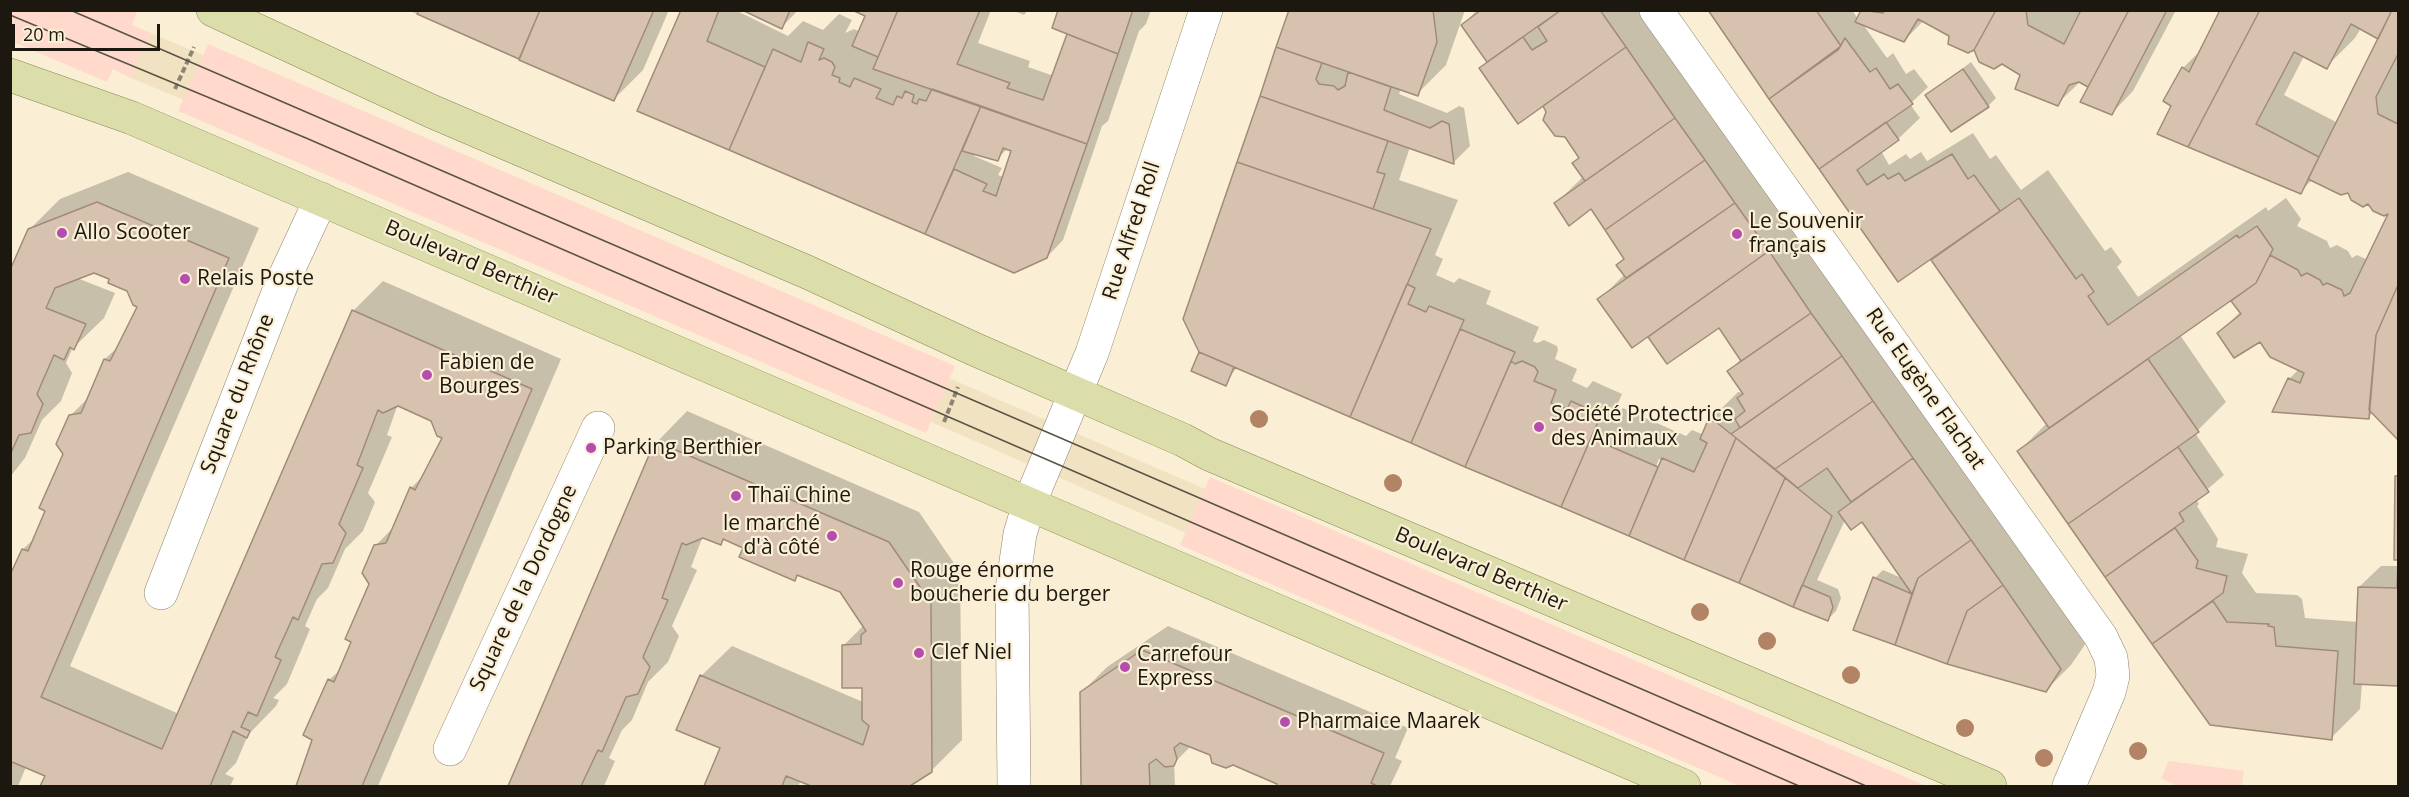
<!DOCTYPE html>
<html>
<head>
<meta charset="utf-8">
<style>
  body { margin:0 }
  #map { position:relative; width:2409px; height:797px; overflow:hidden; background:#faefd5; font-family:"Open Sans",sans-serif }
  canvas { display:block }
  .frame { position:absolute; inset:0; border:12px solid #1c180f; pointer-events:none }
  .scale { position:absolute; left:12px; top:24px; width:148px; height:27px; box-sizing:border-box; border:3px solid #1c180f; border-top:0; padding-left:8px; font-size:18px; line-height:21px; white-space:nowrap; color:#1c180f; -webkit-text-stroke:4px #faefd5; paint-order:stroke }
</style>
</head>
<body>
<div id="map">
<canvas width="2409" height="797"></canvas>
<div class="frame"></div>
<div class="scale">20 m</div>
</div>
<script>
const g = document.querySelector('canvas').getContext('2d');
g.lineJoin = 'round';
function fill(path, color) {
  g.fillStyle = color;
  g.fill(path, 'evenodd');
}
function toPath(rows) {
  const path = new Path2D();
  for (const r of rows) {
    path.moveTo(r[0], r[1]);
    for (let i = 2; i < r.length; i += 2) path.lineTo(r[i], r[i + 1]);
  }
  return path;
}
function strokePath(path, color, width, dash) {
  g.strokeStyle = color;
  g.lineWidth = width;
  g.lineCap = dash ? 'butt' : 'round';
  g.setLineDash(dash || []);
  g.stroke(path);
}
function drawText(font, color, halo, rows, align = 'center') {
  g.font = font + ' "Open Sans",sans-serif';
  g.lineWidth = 4.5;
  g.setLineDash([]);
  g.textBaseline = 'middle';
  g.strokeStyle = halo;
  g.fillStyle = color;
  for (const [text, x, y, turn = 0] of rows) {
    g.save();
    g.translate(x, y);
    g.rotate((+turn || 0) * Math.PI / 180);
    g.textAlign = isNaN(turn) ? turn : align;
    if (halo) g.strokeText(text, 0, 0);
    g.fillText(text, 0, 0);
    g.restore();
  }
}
fill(toPath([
  [151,33,203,55,184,100,131,78],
  [949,378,1205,489,1186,533,931,422]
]), '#f1e3c2');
fill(toPath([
  [11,10,134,11,137,12,132,25,151,33,131,78,113,69,107,82,11,41],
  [208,44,955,366,926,433,178,111],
  [1210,477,1926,786,1740,786,1180,545],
  [2169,761,2244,771,2242,786,2177,786,2161,778]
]), '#fed9cc');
fill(toPath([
  [408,10,669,10,643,70,614,99],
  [682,10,735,10,788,36,803,21,823,30,839,14,852,20,845,33,854,29,860,32,867,15,856,10,991,10,978,43,1030,61,1028,67,1054,76,1070,33,1060,10,1151,10,1146,24,1139,31,1108,121,1102,126,1063,240,1047,257,1014,271,639,110],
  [1008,148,1013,150,1004,177,998,175,1002,168,974,156,976,153,997,159],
  [745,10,798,10,782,27],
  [1012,10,1028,10,1024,15],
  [1290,10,1465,10,1446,65,1417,94,1401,88,1399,94,1447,113,1459,106,1464,108,1470,146,1454,162,1410,147,1399,180,1458,200,1435,255,1443,259,1436,275,1454,283,1459,278,1491,291,1486,304,1539,327,1533,341,1537,343,1544,340,1557,346,1558,350,1555,359,1577,369,1572,381,1587,388,1593,381,1622,394,1610,422,1623,408,1686,436,1692,430,1704,435,1709,421,1738,392,1744,393,1729,371,1742,358,1719,326,1667,362,1649,335,1599,300,1625,274,1625,258,1591,207,1556,203,1584,176,1580,157,1545,106,1481,68,1488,61,1463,25,1477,10,1637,10,2086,643,2071,665,2046,690,1899,639,1895,644,1875,578,1883,570,1904,579,1863,520,1845,520,1817,580,1838,589,1841,598,1836,611,1828,619,1237,367,1225,384,1200,353,1185,319],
  [1659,459,1662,461,1646,500,1643,500],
  [1710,10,1852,10,1858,19,1863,10,2176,10,2133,91,2112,113,2090,87,2081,81,2057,104,2022,74,1924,20,1904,41,1862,23,1887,58,1893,53,1906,74,1914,69,1928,87,1910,104,1920,118,1898,139,1881,151,1889,165,1906,154,1910,159,1921,152,1927,161,1973,133,1990,159,1996,155,2021,190,2048,170,2105,251,2111,247,2122,262,2117,267,2138,297,2266,207,2268,211,2286,198,2301,219,2297,226,2327,241,2330,248,2337,245,2348,251,2352,258,2357,255,2368,260,2391,211,2348,191,2312,180,2300,192,2173,105,2183,68,2203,48,2222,10,2398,10,2398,438,2373,412,2368,418,2289,379,2299,369,2260,340,2219,333,2241,311,2232,299,2180,335,2226,402,2195,433,2224,475,2196,499,2199,504,2197,506,2218,539,2216,547,2248,554,2242,573,2256,593,2297,595,2302,599,2305,618,2358,622,2359,587,2381,566,2398,566,2398,684,2362,683,2360,709,2331,738,2210,724,2070,524,2074,519,2019,451,2047,423,1933,260,1939,254,1771,99],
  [2361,28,2380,38,2338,123,2284,95,2304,56,2326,67,2355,38],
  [1971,62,1996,98,1988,106,1927,95],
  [128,172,259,228,70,666,179,714,353,311,383,281,561,359,378,786,298,786,308,762,304,760,314,739,329,680,342,668,353,642,371,583,375,546,395,526,411,488,424,475,444,437,432,420,398,404,387,435,392,437,368,493,375,502,363,531,345,549,328,588,317,599,305,626,310,629,287,684,273,698,279,700,276,706,248,735,236,763,225,774,234,778,230,786,42,786,47,776,26,767,18,786,10,786,10,579,23,549,36,537,47,510,65,453,70,416,89,397,105,359,121,344,139,307,128,290,111,278,94,271,77,278,115,293,104,318,72,349,66,363,72,373,61,401,42,420,25,458,10,477,10,274,29,230,60,199],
  [687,411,919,512,960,572,962,740,931,771,907,786,815,786,801,780,798,786,705,786,722,747,701,676,732,646,863,702,863,687,843,646,864,625,841,591,800,574,795,579,745,547,725,539,721,543,703,536,691,567,697,570,672,626,679,636,668,662,648,682,632,720,622,730,609,758,615,761,604,786,509,786,657,442],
  [2398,475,2398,558,2395,558],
  [1168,626,1408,728,1395,758,1402,761,1390,786,1278,786,1279,783,1191,746,1174,763,1175,786,1083,786,1082,692,1107,667]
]), '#0003');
const building = toPath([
  [419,10,540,10,519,59,417,14,419,10],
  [540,10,654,10,614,101,519,60,540,10],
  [681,10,719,10,707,41,765,67,729,150,637,111,681,10],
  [742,10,790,10,782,29,742,10],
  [852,10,898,10,878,57,852,46,865,16,852,10],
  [898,10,980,10,957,64,1010,83,1007,88,1043,100,1067,34,1118,54,1087,144,873,69,898,10],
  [1058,10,1133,10,1118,54,1052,28,1058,10],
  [1289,10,1433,10,1437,42,1418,96,1276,47,1289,10],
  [1481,10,1561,10,1487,62,1461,25,1481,10],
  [1561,10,1600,10,1626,47,1518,124,1479,68,1523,37,1532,50,1547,41,1538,27,1561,10],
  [1708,10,1816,10,1841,46,1769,99,1708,10],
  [1861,10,1883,13,1885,10,1996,10,1974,50,1968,53,1948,44,1949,36,1918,19,1904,42,1855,22,1861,10],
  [1996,10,2026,10,2028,25,2064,44,2081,10,2129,10,2088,87,2079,82,2069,85,2058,106,2015,89,2020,75,2002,64,1994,69,1979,62,1974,50,1996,10],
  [2129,10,2167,10,2112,115,2080,102,2129,10],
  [2220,10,2260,10,2188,147,2157,134,2171,106,2163,101,2182,67,2189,72,2220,10],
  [2260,10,2392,10,2378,39,2351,24,2327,69,2294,52,2256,124,2319,157,2301,194,2188,147,2260,10],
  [2392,10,2398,10,2398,54,2376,97,2378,114,2398,124,2398,285,2376,335,2369,419,2272,412,2288,378,2300,383,2304,373,2270,357,2260,342,2234,358,2217,333,2241,314,2231,301,2256,283,2270,255,2298,270,2301,276,2307,273,2320,280,2323,285,2327,283,2342,290,2344,296,2350,293,2388,214,2384,216,2373,211,2368,204,2363,207,2351,200,2348,193,2341,195,2308,179,2392,10],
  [1845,38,1870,72,1876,68,1890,89,1898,84,1913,104,1819,169,1769,99,1838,50,1845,38],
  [808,42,824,49,819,60,824,58,832,62,835,67,832,75,840,78,839,82,850,87,854,78,881,89,876,98,893,105,897,96,902,98,905,91,914,95,912,102,917,104,919,99,926,101,932,89,981,106,925,234,729,150,773,49,801,62,808,42],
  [1276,47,1322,63,1316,79,1319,84,1334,86,1338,90,1345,86,1348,72,1391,87,1384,110,1430,128,1442,121,1449,124,1454,164,1260,96,1276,47],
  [1626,47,1675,118,1585,181,1572,163,1579,158,1565,137,1555,136,1543,120,1546,112,1543,106,1626,47],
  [1963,69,1989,107,1951,132,1925,95,1963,69],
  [1260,96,1388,141,1377,172,1385,174,1373,209,1237,162,1260,96],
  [981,106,1087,144,1047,258,1014,273,925,234,954,169,987,184,983,191,996,196,1011,151,1003,148,998,161,962,151,981,106],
  [1675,118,1705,160,1605,230,1591,209,1569,226,1554,203,1675,118],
  [1886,122,1899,140,1857,170,1867,185,1884,174,1888,179,1899,173,1905,181,1952,154,1968,179,1974,175,2000,211,1898,282,1819,169,1886,122],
  [1705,160,1735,203,1626,278,1616,265,1624,259,1605,230,1705,160],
  [1237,162,1431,229,1350,417,1199,352,1183,319,1237,162],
  [2019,198,2076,279,2082,274,2094,292,2088,296,2108,325,2237,235,2239,238,2257,226,2273,249,2256,283,2049,428,1931,260,2019,198],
  [97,202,229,258,41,697,162,749,352,310,532,389,362,786,296,786,312,740,303,735,328,679,334,682,351,642,345,639,369,584,362,573,374,545,386,543,410,487,415,490,442,438,437,436,431,421,398,406,383,413,378,410,357,465,363,468,339,524,346,533,333,563,322,564,298,620,293,617,275,657,281,660,257,716,248,712,241,727,250,731,247,738,233,731,210,786,40,786,45,776,12,762,10,765,10,575,22,549,28,551,45,511,39,508,63,454,56,444,69,415,81,413,104,359,110,361,137,307,133,305,127,291,108,283,109,279,94,273,55,288,46,308,86,324,74,350,70,347,64,360,54,355,37,394,43,404,31,433,19,435,10,455,10,270,28,229,97,202],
  [1735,203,1769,251,1632,348,1597,299,1735,203],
  [1769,251,1811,313,1741,361,1719,328,1667,364,1648,337,1769,251],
  [1407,284,1415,288,1408,304,1426,312,1429,306,1464,320,1411,443,1350,417,1407,284],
  [2398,285,2398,440,2369,410,2376,335,2398,285],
  [1811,313,1842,356,1740,428,1735,419,1745,411,1737,398,1743,394,1727,371,1811,313],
  [1460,329,1515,352,1465,467,1411,443,1460,329],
  [1199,352,1234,367,1226,386,1191,371,1199,352],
  [1842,356,1873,401,1775,469,1731,434,1842,356],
  [2148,359,2199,432,2068,524,2017,451,2148,359],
  [1511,361,1515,364,1522,361,1535,367,1538,372,1534,381,1556,390,1551,403,1567,409,1571,401,1601,415,1561,507,1465,467,1511,361],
  [1873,401,1913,458,1851,502,1827,468,1798,488,1775,469,1873,401],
  [1708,420,1716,422,1736,438,1684,560,1629,536,1662,458,1694,472,1707,443,1700,439,1708,420],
  [1591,438,1658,467,1629,536,1561,507,1591,438],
  [1736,438,1785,478,1739,583,1684,560,1736,438],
  [655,441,889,542,931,603,932,772,910,786,811,786,786,776,782,786,704,786,720,748,676,730,700,675,863,745,869,726,862,720,862,688,842,688,842,645,861,644,861,635,866,631,840,592,797,575,795,581,739,557,743,548,723,539,721,545,703,538,686,545,682,543,662,598,668,600,643,657,650,667,638,694,626,697,602,752,598,750,581,786,508,786,655,441],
  [2178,447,2209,492,2179,513,2184,521,2105,577,2068,524,2178,447],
  [1913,458,1971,540,1918,578,1912,594,1862,522,1851,530,1838,512,1913,458],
  [2395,476,2398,476,2398,686,2354,684,2358,587,2397,588,2398,560,2394,560,2395,476],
  [1785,478,1832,516,1793,607,1739,583,1785,478],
  [2175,528,2198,561,2196,568,2227,576,2223,593,2152,644,2105,577,2175,528],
  [1971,540,2003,585,1967,611,1947,664,1895,645,1918,578,1971,540],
  [1873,577,1912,594,1895,645,1853,630,1873,577],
  [1802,585,1830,597,1833,607,1828,621,1793,607,1802,585],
  [2003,585,2061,669,2046,692,1947,664,1967,611,2003,585],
  [2213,601,2227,622,2269,624,2268,626,2274,627,2276,646,2338,651,2332,740,2210,725,2152,644,2213,601],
  [1142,650,1384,753,1371,783,1377,786,1276,786,1277,784,1233,765,1226,768,1212,763,1210,755,1180,743,1174,748,1177,759,1174,766,1165,767,1156,759,1149,764,1150,786,1081,786,1080,692,1142,650]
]);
fill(building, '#d7c2af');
strokePath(building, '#a08b79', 1.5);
const minor = toPath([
  [1656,10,2101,637,2111,658,2113,676,2109,692,2069,786],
  [161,593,282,283,321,199],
  [450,749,598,428],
  [1014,786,1012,589,1020,534,1029,504,1092,353,1206,10]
]);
const major = toPath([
  [213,10,431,111,807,272,974,349,1183,440,1209,454,1990,786],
  [10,75,132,118,1684,786]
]);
strokePath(minor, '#8e846d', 34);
strokePath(major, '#898a4f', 34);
strokePath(toPath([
  [175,89,194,47],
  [944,422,958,387]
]), '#8c8573', 4, [6, 3]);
strokePath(minor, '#fff', 33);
strokePath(major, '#dbddaa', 33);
strokePath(toPath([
  [70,10,1866,786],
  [10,15,306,138,1799,786]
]), '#595345', 1.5);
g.fillStyle = '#b28364';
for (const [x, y] of [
  [1259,419],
  [1393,483],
  [1700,612],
  [1767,641],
  [1851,675],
  [1965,728],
  [2138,751],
  [2044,758]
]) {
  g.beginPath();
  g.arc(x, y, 9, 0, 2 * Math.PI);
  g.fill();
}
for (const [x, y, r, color] of [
  [62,233,6,"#b54cae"],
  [1737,234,6,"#b54cae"],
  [185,279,6,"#b54cae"],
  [427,375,6,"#b54cae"],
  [1539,427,6,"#b54cae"],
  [591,448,6,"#b54cae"],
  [736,496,6,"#b54cae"],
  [832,536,6,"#b54cae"],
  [898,583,6,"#b54cae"],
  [919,653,6,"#b54cae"],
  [1125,667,6,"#b54cae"],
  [1285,722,6,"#b54cae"]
]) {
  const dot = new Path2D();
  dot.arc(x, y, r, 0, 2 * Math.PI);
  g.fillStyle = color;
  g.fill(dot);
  strokePath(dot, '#faefd5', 2);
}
drawText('21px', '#1c180f', '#faefd5', [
  ["Le Souvenir",1749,222],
  ["français",1749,246],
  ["Allo Scooter",74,233],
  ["Relais Poste",197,279],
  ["Fabien de",439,363],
  ["Bourges",439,387],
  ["Société Protectrice",1551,415],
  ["des Animaux",1551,439],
  ["Parking Berthier",603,448],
  ["Thaï Chine",748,496],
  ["le marché",820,524,"right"],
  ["d'à côté",820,548,"right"],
  ["Rouge énorme",910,571],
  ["boucherie du berger",910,595],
  ["Clef Niel",931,653],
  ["Carrefour",1137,655],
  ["Express",1137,679],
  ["Pharmaice Maarek",1297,722]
], 'left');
drawText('21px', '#1c180f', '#faefd5', [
  ["Rue Alfred Roll",1132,231,-72],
  ["Boulevard Berthier",471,263,23],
  ["Rue Eugène Flachat",1925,389,55],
  ["Square du Rhône",238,394,-69],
  ["Boulevard Berthier",1481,570,23],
  ["Square de la Dordogne",524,588,-65]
]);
</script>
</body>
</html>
